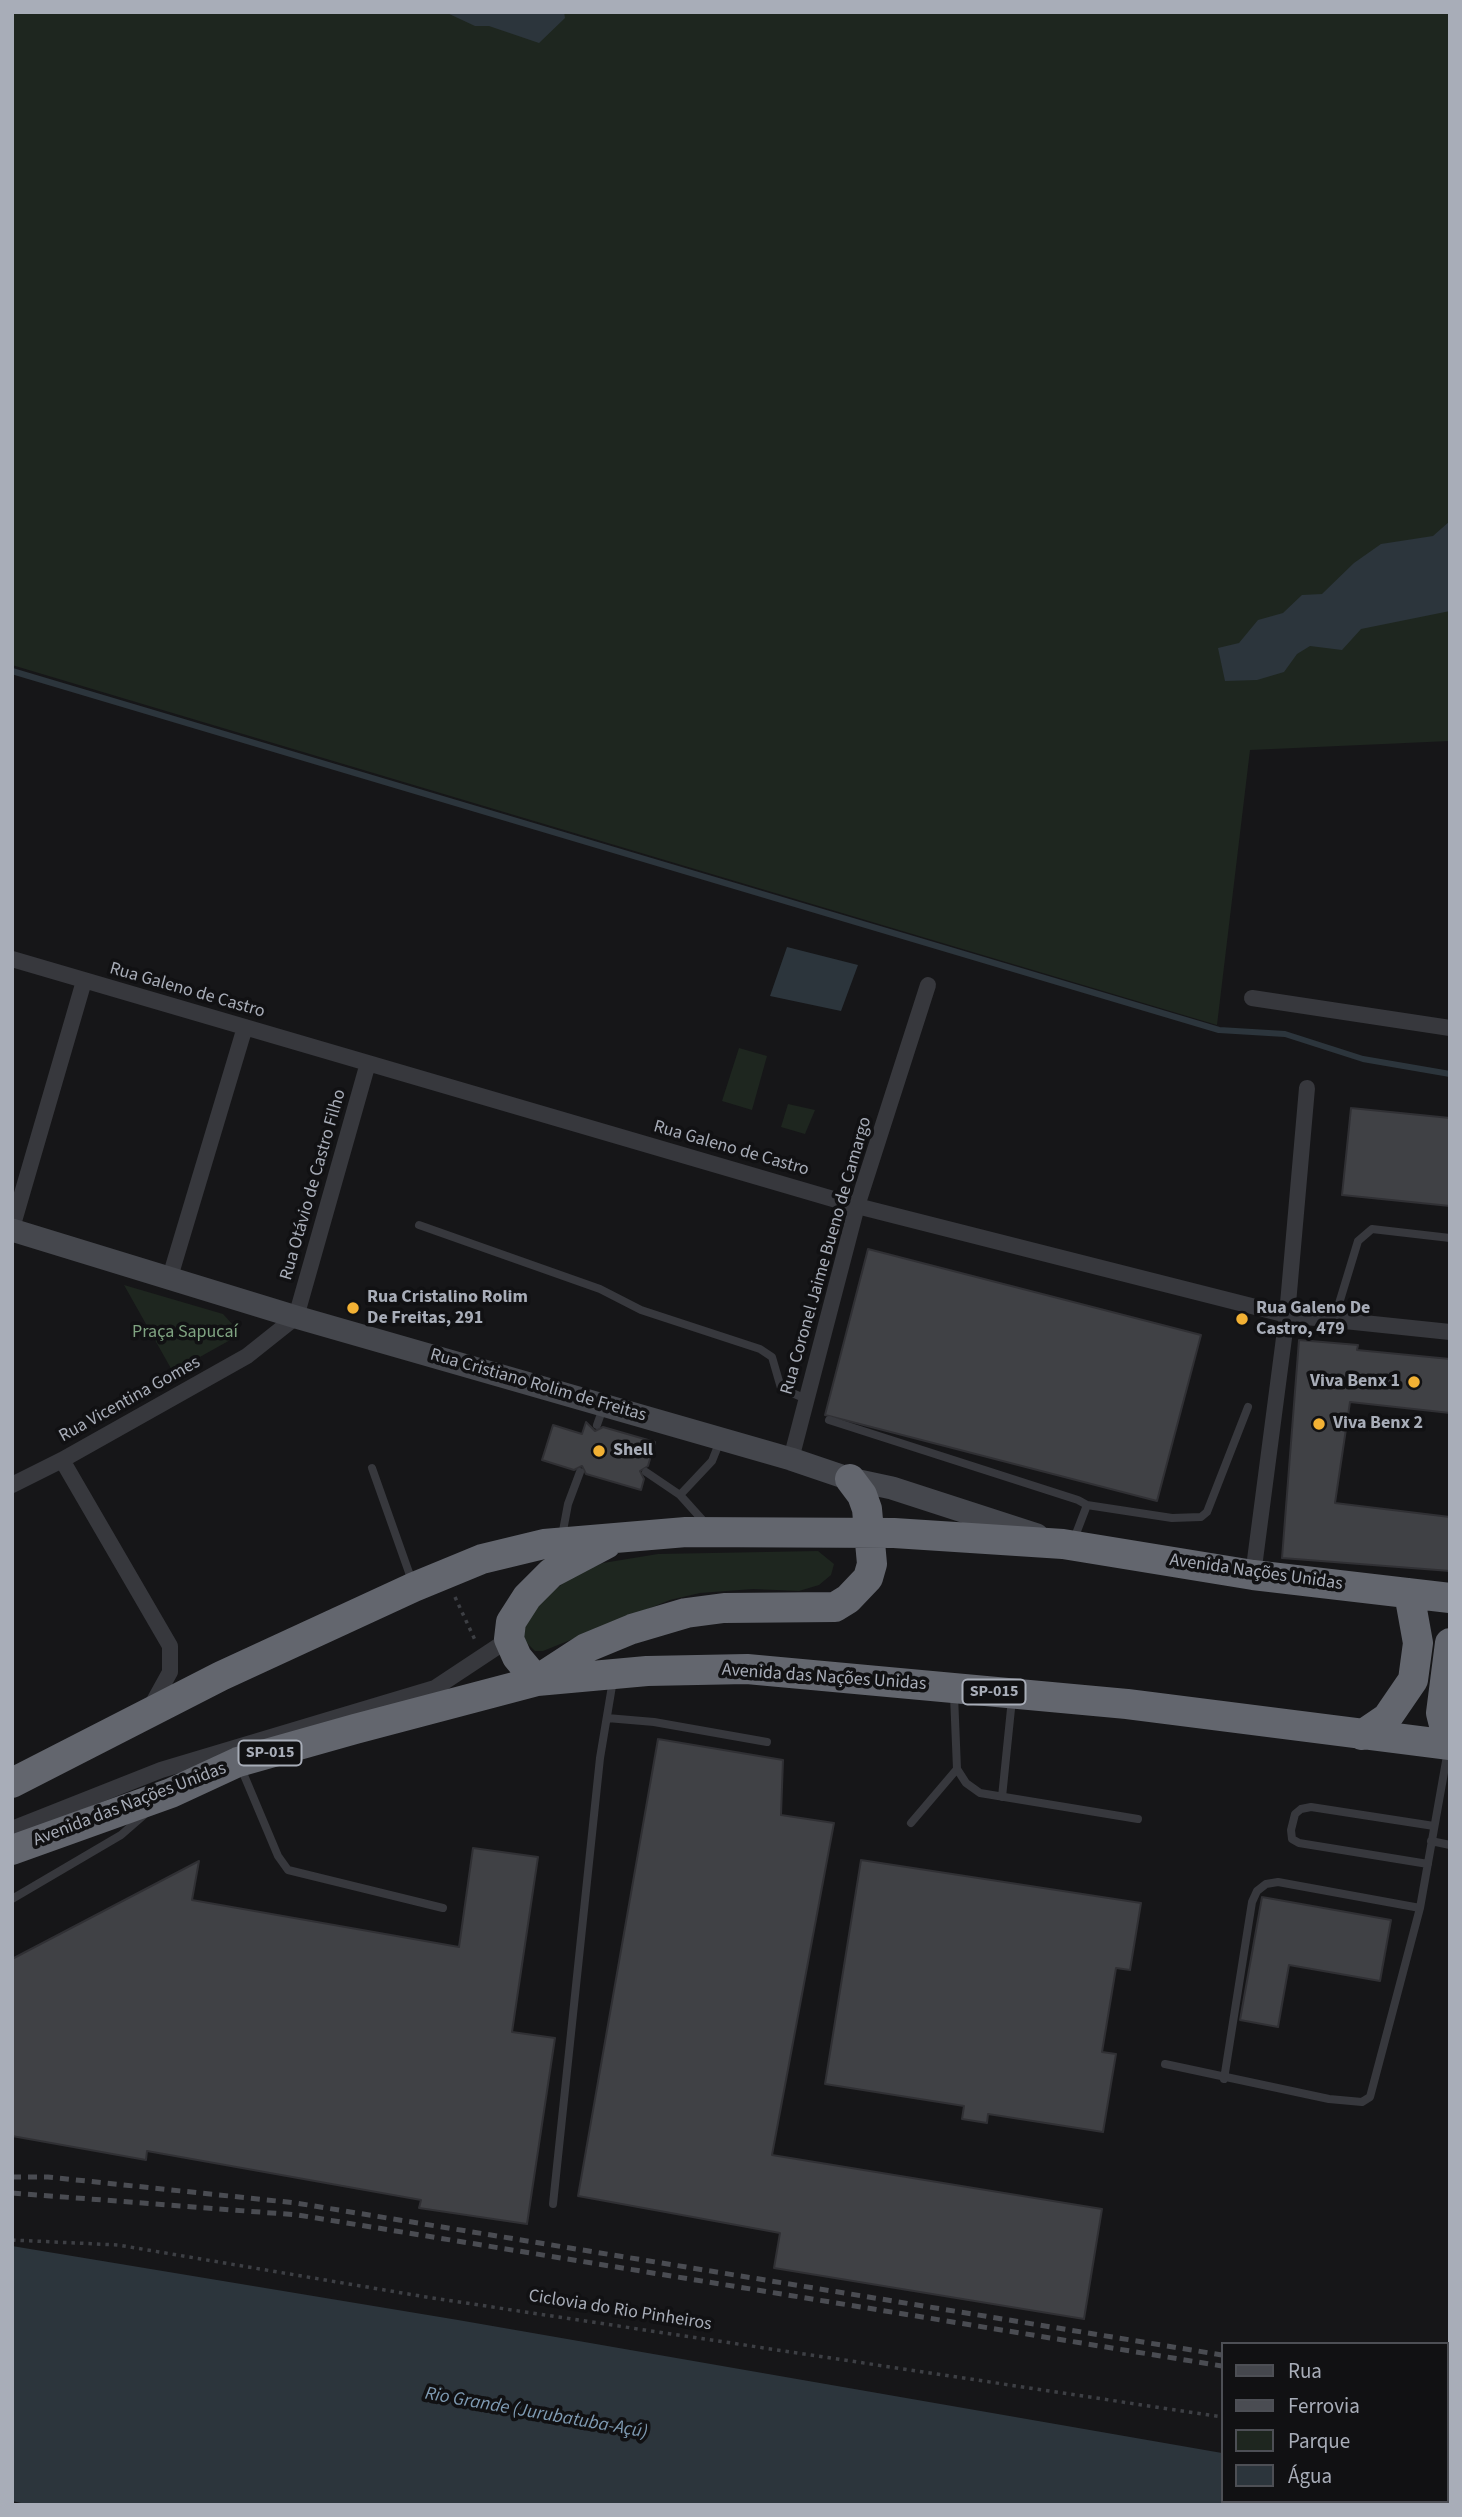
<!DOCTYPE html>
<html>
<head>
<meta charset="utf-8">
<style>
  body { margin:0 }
  #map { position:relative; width:1462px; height:2517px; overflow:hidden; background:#161618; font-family:"Source Sans 3",sans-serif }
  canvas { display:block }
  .frame { position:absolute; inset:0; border:14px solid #a8adb8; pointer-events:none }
  .legend { position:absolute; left:1221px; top:2342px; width:228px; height:161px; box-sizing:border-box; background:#111113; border:2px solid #4d4f55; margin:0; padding:9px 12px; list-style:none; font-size:21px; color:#a8adb8 }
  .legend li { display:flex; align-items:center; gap:14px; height:35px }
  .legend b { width:35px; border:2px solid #4d4f55 }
</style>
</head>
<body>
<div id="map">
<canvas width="1462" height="2517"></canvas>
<div class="frame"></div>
<ul class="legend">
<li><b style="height:9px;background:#45474d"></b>Rua</li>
<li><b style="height:9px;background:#4a4c52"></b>Ferrovia</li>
<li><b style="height:19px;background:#1e261f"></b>Parque</li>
<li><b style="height:19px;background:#2c353c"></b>Água</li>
</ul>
</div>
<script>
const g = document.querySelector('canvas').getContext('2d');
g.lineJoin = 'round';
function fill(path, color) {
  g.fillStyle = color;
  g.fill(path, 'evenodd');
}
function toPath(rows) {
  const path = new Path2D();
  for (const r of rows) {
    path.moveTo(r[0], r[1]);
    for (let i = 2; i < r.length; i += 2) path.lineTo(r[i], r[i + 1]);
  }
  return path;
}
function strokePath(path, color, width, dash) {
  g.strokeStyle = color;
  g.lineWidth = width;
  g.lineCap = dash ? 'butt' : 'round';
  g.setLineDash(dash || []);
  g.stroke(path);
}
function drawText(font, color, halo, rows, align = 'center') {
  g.font = font + ' "Source Sans 3",sans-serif';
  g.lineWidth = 7;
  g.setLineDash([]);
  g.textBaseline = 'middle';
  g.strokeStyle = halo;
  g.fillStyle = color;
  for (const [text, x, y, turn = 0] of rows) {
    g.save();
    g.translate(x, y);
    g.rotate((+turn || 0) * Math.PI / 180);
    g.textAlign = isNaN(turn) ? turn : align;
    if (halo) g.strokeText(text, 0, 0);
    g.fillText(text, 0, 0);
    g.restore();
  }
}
fill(toPath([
  [12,12,1450,12,1450,741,1250,750,1217,1025,12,665],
  [739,1048,767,1056,752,1110,722,1101],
  [788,1104,815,1110,805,1134,781,1127],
  [124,1285,223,1314,234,1326,232,1339,173,1372],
  [818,1551,834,1564,831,1575,819,1585,799,1591,753,1589,700,1593,670,1600,543,1651,535,1651,525,1641,523,1631,540,1600,575,1575,603,1563,658,1554]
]), '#1e261f');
fill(toPath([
  [445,12,564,12,565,18,539,43,489,26,475,26],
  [1450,521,1450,611,1361,629,1342,650,1310,646,1297,654,1284,672,1257,680,1225,681,1218,648,1239,643,1258,620,1283,613,1302,595,1322,594,1354,563,1381,544,1433,536],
  [787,947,858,965,841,1011,770,996],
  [12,2246,458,2320,1222,2453,1222,2501,1446,2501,1446,2493,1450,2493,1450,2505,30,2505,12,2501]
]), '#2c353c');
strokePath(toPath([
  [12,671,1219,1030,1285,1034,1363,1059,1450,1074]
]), '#2c353c', 6);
const building = toPath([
  [1351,1108,1450,1118,1450,1206,1342,1195,1351,1108],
  [868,1249,1201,1335,1157,1501,825,1415,868,1249],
  [1299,1340,1358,1345,1357,1350,1450,1359,1450,1413,1350,1402,1335,1503,1450,1517,1450,1571,1282,1558,1299,1340],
  [586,1422,595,1431,603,1427,655,1442,648,1466,640,1471,644,1479,641,1490,586,1474,582,1466,574,1470,542,1460,553,1425,582,1434,586,1422],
  [658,1739,783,1760,781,1815,834,1823,772,2155,1102,2209,1084,2319,774,2268,780,2233,578,2196,658,1739],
  [473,1848,538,1857,512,2032,555,2038,527,2224,419,2208,421,2200,147,2151,146,2160,12,2136,12,1959,199,1861,192,1900,459,1947,473,1848],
  [861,1860,1141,1903,1130,1970,1116,1968,1102,2052,1116,2054,1103,2132,988,2114,987,2123,962,2119,964,2106,825,2084,861,1860],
  [1262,1897,1391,1920,1380,1981,1289,1965,1278,2027,1240,2020,1262,1897]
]);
fill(building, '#404145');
strokePath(building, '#303034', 2);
strokePath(toPath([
  [455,1597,475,1640],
  [12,2240,118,2245,426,2297,1222,2417],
  [1446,2455,1450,2455]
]), '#3d3f44', 3.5, [3.5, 5]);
strokePath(toPath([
  [419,1225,600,1289,641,1310,760,1349,772,1357,781,1388,806,1399],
  [1334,1320,1358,1241,1372,1229,1450,1238],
  [829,1420,1078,1500,1087,1505,1074,1539],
  [597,1425,603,1408],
  [372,1468,412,1581],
  [646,1472,680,1495,707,1525],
  [680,1495,712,1461,720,1441],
  [1087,1505,1172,1518,1201,1517,1207,1512,1248,1407],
  [562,1536,568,1504,580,1472],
  [954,1695,957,1769,966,1783,980,1793,1138,1819],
  [607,1718,654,1722,767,1742],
  [241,1768,278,1856,288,1870,443,1908],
  [1002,1797,1012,1699],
  [911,1823,957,1769],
  [1431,1841,1450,1845],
  [1428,1864,1299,1843,1292,1839,1291,1830,1295,1814,1301,1809,1311,1807,1434,1826],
  [12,1899,121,1835,144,1815],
  [1165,2064,1329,2099,1362,2102,1370,2097,1420,1908,1448,1750],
  [1224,2079,1252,1902,1257,1891,1266,1884,1278,1882,1420,1908],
  [553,2204,600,1758,613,1680]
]), '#37383d', 8);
strokePath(toPath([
  [12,959,857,1206,1287,1315,1450,1332],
  [1252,998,1450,1028],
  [12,1228,84,981],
  [170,1277,245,1027],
  [791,1459,857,1206,928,985],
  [62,1460,170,1646,170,1672,149,1710],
  [12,1485,62,1460,247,1356,296,1317,368,1063],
  [1253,1575,1287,1315,1307,1088],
  [12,1829,161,1770,435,1688,509,1639]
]), '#37383d', 16);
strokePath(toPath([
  [12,1230,296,1317,791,1459,850,1479,892,1488,1037,1535]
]), '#45474d', 23);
strokePath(toPath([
  [540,1678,586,1648,632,1629,686,1613,724,1608,835,1607,848,1599,868,1578,872,1564,867,1509,862,1495,850,1479],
  [537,1681,517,1657,509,1639,511,1622,527,1597,551,1573,606,1544],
  [1362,1735,1387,1718,1413,1680,1418,1643,1409,1593],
  [1449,1745,1441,1713,1450,1643],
  [12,1783,221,1676,414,1587,482,1559,544,1544,686,1532,894,1533,1063,1544,1253,1575,1450,1598],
  [12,1850,171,1793,238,1762,355,1729,537,1681,647,1671,747,1669,1127,1704,1450,1745]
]), '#63666e', 30);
strokePath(toPath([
  [12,2177,48,2177,296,2203,1222,2355],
  [12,2193,298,2215,1222,2366],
  [1446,2390,1450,2390],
  [1446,2401,1450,2402]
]), '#4a4c52', 5, [9, 7]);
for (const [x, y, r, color] of [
  [353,1308,7,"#f2b134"],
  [1242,1319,7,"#f2b134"],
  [1414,1382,7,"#f2b134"],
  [1319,1424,7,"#f2b134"],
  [599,1451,7,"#f2b134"]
]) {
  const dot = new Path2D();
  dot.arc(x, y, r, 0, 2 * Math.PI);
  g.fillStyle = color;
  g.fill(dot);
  strokePath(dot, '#111113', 2.5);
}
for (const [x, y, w] of [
  [994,1692,63],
  [270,1753,63]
]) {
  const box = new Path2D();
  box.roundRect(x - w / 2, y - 12.5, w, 25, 5);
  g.fillStyle = '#111113';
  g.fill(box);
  strokePath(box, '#a8adb8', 2);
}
drawText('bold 16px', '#a8adb8', null, [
  ["SP-015",994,1692],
  ["SP-015",270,1753]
]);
drawText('18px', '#a8adb8', '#111113', [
  ["Rua Galeno de Castro",187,991,16],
  ["Rua Galeno de Castro",731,1149,16],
  ["Rua Otávio de Castro Filho",314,1185,-74],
  ["Rua Coronel Jaime Bueno de Camargo",827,1256,-74],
  ["Rua Cristiano Rolim de Freitas",538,1386,16],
  ["Rua Vicentina Gomes",130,1400,-29],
  ["Avenida Nações Unidas",1256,1573,8],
  ["Avenida das Nações Unidas",824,1678,4],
  ["Avenida das Nações Unidas",130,1805,-21],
  ["Ciclovia do Rio Pinheiros",620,2311,9]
]);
drawText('bold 18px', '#a8adb8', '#111113', [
  ["Rua Cristalino Rolim",367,1298],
  ["De Freitas, 291",367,1319],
  ["Rua Galeno De",1256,1309],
  ["Castro, 479",1256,1330],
  ["Viva Benx 1",1400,1382,"right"],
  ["Viva Benx 2",1333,1424],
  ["Shell",613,1451]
], 'left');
drawText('18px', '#7fa381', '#111113', [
  ["Praça Sapucaí",185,1333]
]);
drawText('italic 19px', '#7f9bb3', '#111113', [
  ["Rio Grande (Jurubatuba-Açú)",536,2414,10]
]);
</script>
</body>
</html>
